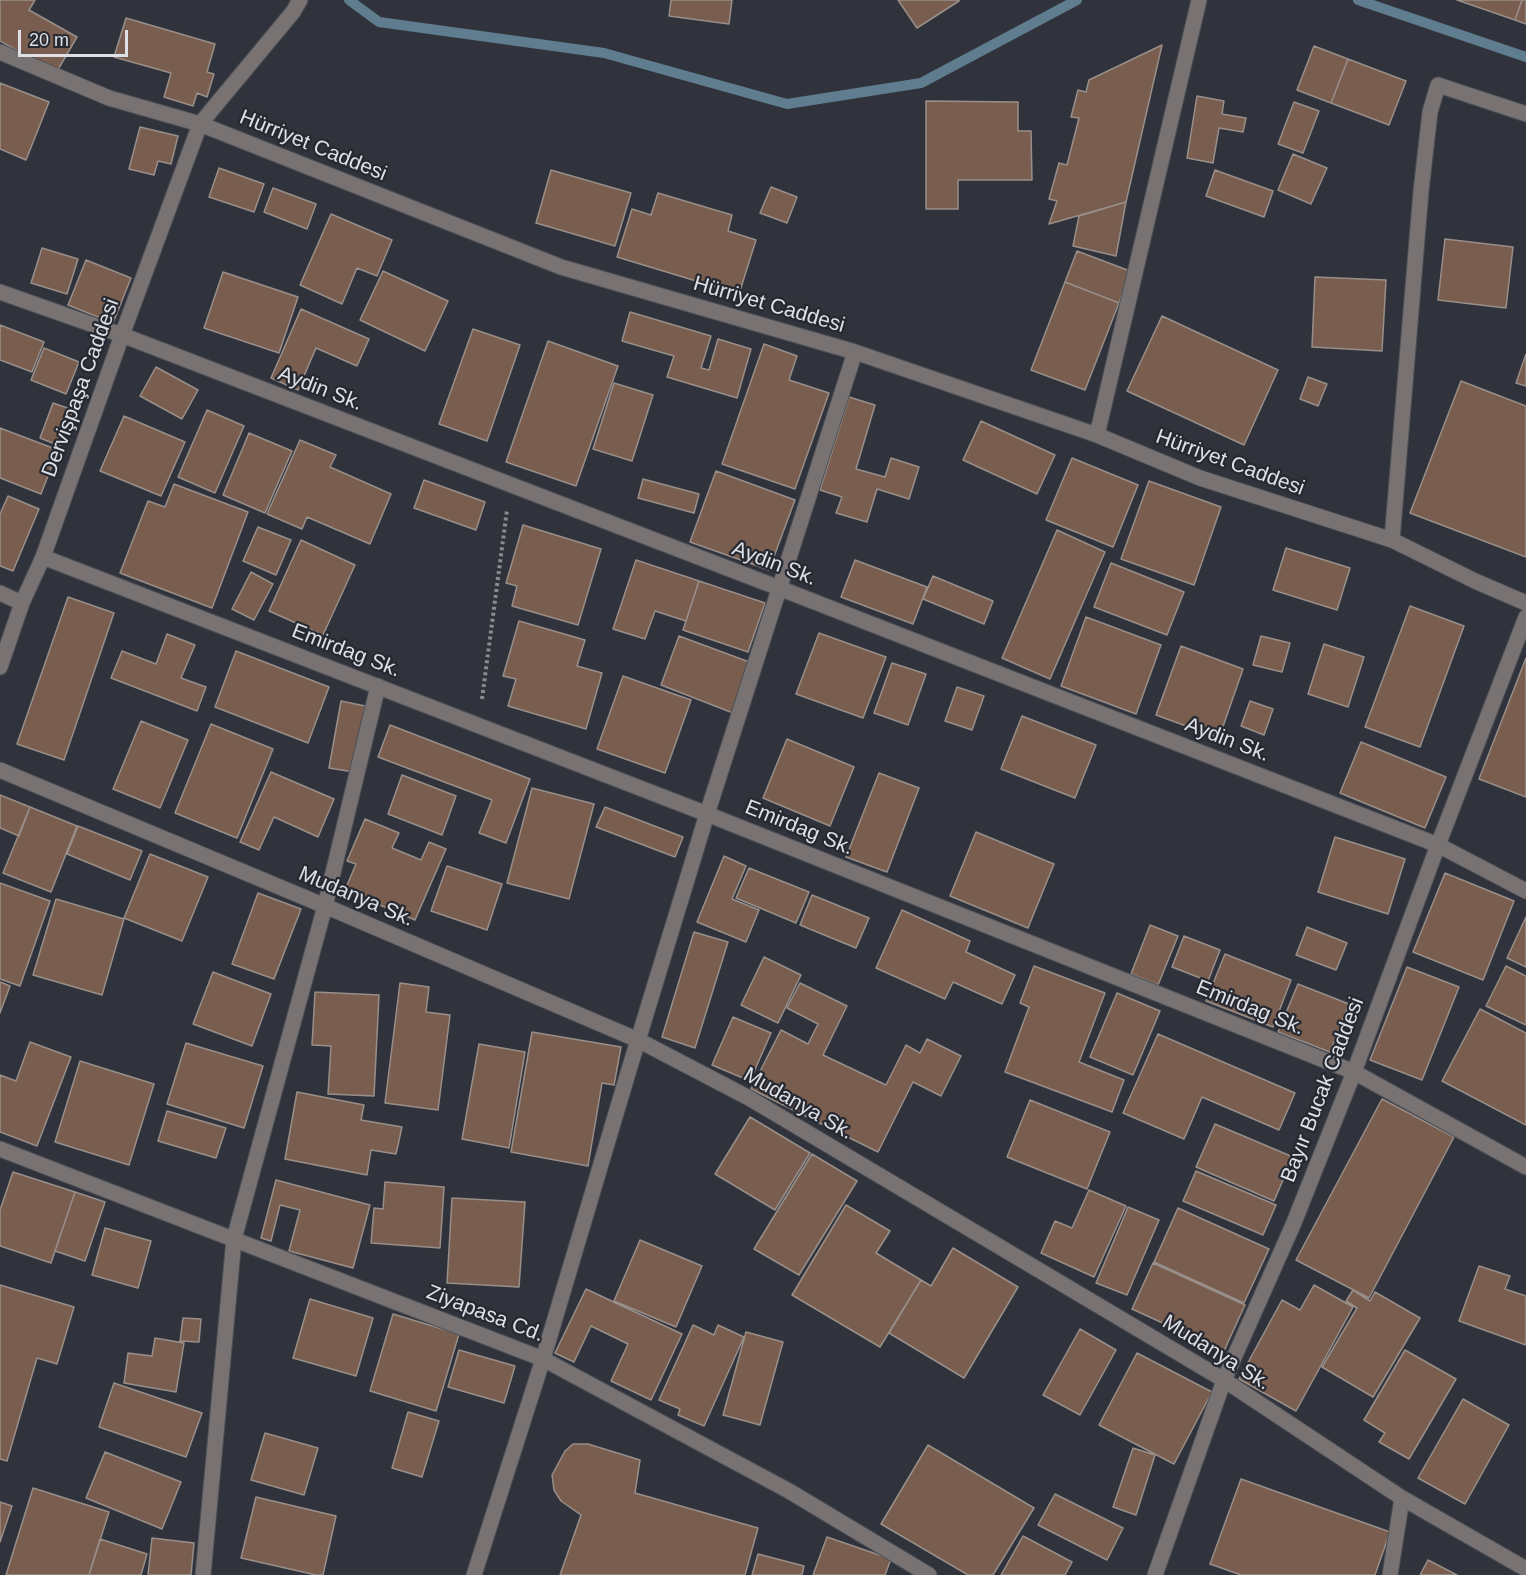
<!DOCTYPE html>
<html>
<head>
<meta charset="utf-8">
<style>
  body { margin:0 }
  #map { position:relative; width:1526px; height:1575px; overflow:hidden; background:#30333b; font-family:Arial,sans-serif }
  canvas { display:block }
  .scale { position:absolute; left:18px; top:30px; width:110px; height:27px; box-sizing:border-box; border:3px solid #dee0e5; border-top:0; padding-left:8px; font-size:18px; line-height:21px; white-space:nowrap; color:#dee0e5; -webkit-text-stroke:4px #262931; paint-order:stroke }
</style>
</head>
<body>
<div id="map">
<canvas width="1526" height="1575"></canvas>
<div class="scale">20 m</div>
</div>
<script>
const g = document.querySelector('canvas').getContext('2d');
g.lineJoin = 'round';
function toPath(rows) {
  const path = new Path2D();
  for (const r of rows) {
    path.moveTo(r[0], r[1]);
    for (let i = 2; i < r.length; i += 2) path.lineTo(r[i], r[i + 1]);
  }
  return path;
}
function strokePath(path, color, width, dash) {
  g.strokeStyle = color;
  g.lineWidth = width;
  g.lineCap = dash ? 'butt' : 'round';
  g.setLineDash(dash || []);
  g.stroke(path);
}
function fill(path, color) {
  g.fillStyle = color;
  g.fill(path, 'evenodd');
}
function drawText(font, color, halo, rows, align = 'center') {
  g.font = font + ' Arial,sans-serif';
  g.lineWidth = 4.5;
  g.setLineDash([]);
  g.textBaseline = 'middle';
  g.strokeStyle = halo;
  g.fillStyle = color;
  for (const [text, x, y, turn = 0] of rows) {
    g.save();
    g.translate(x, y);
    g.rotate((+turn || 0) * Math.PI / 180);
    g.textAlign = isNaN(turn) ? turn : align;
    if (halo) g.strokeText(text, 0, 0);
    g.fillText(text, 0, 0);
    g.restore();
  }
}
strokePath(toPath([
  [349,0,379,22,604,53,787,104,921,83,1077,0],
  [1358,0,1526,57]
]), '#5f7d8e', 10);
const building = toPath([
  [0,0,35,0,29,10,77,37,56,73,0,41,0,0],
  [671,0,732,0,729,24,669,16,671,0],
  [898,0,959,0,959,1,917,28,898,0],
  [1457,0,1522,0,1515,20,1457,0],
  [1522,0,1526,0,1526,24,1515,20,1522,0],
  [126,18,215,44,207,72,214,74,207,97,197,93,193,106,164,97,171,73,114,57,126,18],
  [1162,45,1126,202,1049,224,1057,201,1049,199,1059,163,1067,165,1079,118,1071,117,1078,90,1086,92,1089,80,1162,45],
  [1314,46,1348,59,1331,103,1297,90,1314,46],
  [1348,59,1406,81,1389,125,1331,103,1348,59],
  [0,83,49,102,26,160,0,149,0,83],
  [1197,96,1224,101,1222,114,1246,118,1243,132,1219,128,1213,163,1187,158,1197,96],
  [926,101,1018,102,1018,131,1031,131,1032,180,958,180,958,209,926,209,926,101],
  [1294,102,1319,111,1303,153,1278,144,1294,102],
  [140,127,178,136,171,164,158,161,154,175,129,169,140,127],
  [1293,154,1327,168,1311,204,1278,190,1293,154],
  [219,168,264,184,254,212,209,197,219,168],
  [551,170,631,193,615,246,536,223,551,170],
  [1215,170,1273,191,1264,217,1206,196,1215,170],
  [771,187,797,197,787,223,760,213,771,187],
  [273,188,316,204,307,229,264,212,273,188],
  [658,193,732,215,728,231,756,240,739,294,617,257,632,209,651,215,658,193],
  [1126,202,1116,256,1073,246,1079,216,1126,202],
  [331,214,392,240,377,276,357,268,342,304,300,285,331,214],
  [1445,239,1513,247,1506,308,1438,300,1445,239],
  [42,248,78,259,67,294,31,283,42,248],
  [1077,251,1130,271,1119,303,1065,282,1077,251],
  [86,260,131,278,113,323,68,305,86,260],
  [383,271,448,301,425,351,360,320,383,271],
  [223,272,298,297,279,353,204,328,223,272],
  [1315,277,1386,280,1382,351,1312,347,1315,277],
  [1065,282,1119,303,1085,390,1031,370,1065,282],
  [301,309,369,339,357,366,316,348,298,390,271,378,301,309],
  [630,312,711,336,701,368,709,370,718,339,751,349,737,398,667,377,674,356,622,341,630,312],
  [1162,316,1278,370,1244,445,1127,391,1162,316],
  [0,325,44,342,32,372,0,360,0,325],
  [473,329,520,345,487,441,439,424,473,329],
  [548,341,618,366,576,486,506,462,548,341],
  [764,344,797,356,789,380,829,393,795,489,722,464,764,344],
  [44,348,79,362,66,394,31,380,44,348],
  [1526,354,1526,386,1516,383,1526,354],
  [156,367,198,390,182,419,140,396,156,367],
  [1308,377,1327,384,1318,406,1300,399,1308,377],
  [1461,381,1526,406,1526,557,1410,513,1461,381],
  [614,383,653,395,632,461,593,449,614,383],
  [849,397,875,405,856,469,885,477,891,458,919,467,909,499,877,489,867,522,836,513,842,497,820,490,849,397],
  [53,403,73,410,60,446,40,438,53,403],
  [207,410,244,426,215,493,178,477,207,410],
  [124,416,185,442,161,496,100,471,124,416],
  [981,421,1055,455,1037,494,963,460,981,421],
  [0,428,58,450,41,494,0,478,0,428],
  [249,433,292,451,265,513,223,495,249,433],
  [300,440,336,455,330,467,391,494,370,544,307,517,302,529,267,514,300,440],
  [1072,458,1138,485,1113,547,1046,520,1072,458],
  [716,471,795,500,769,570,690,542,716,471],
  [643,479,699,494,694,513,638,498,643,479],
  [424,480,485,502,476,530,414,508,424,480],
  [1149,481,1221,507,1194,585,1121,559,1149,481],
  [174,484,248,512,212,608,120,573,148,501,165,507,174,484],
  [8,496,39,509,13,571,0,566,0,514,8,496],
  [523,525,601,549,578,625,512,606,517,586,506,583,523,525],
  [258,527,291,540,276,575,243,561,258,527],
  [1057,530,1105,552,1050,679,1002,658,1057,530],
  [301,540,355,565,323,635,269,611,301,540],
  [1286,548,1350,568,1337,610,1273,590,1286,548],
  [636,560,699,581,686,621,655,611,645,639,613,629,636,560],
  [855,560,927,587,913,624,841,597,855,560],
  [1111,563,1184,592,1167,635,1094,607,1111,563],
  [251,572,273,584,254,620,232,609,251,572],
  [933,576,993,601,984,624,923,599,933,576],
  [699,581,765,603,748,652,683,630,699,581],
  [68,597,114,613,64,760,17,744,68,597],
  [1410,606,1464,626,1420,747,1365,727,1410,606],
  [1086,617,1161,645,1136,714,1061,686,1086,617],
  [519,621,585,640,577,666,602,673,586,729,508,706,516,679,503,676,519,621],
  [819,633,886,657,863,718,796,694,819,633],
  [167,634,195,645,181,678,206,687,197,711,111,678,122,651,156,664,167,634],
  [679,636,752,663,733,713,661,685,679,636],
  [1261,636,1290,643,1282,672,1253,665,1261,636],
  [1324,644,1364,657,1348,707,1308,694,1324,644],
  [1181,646,1243,669,1219,738,1156,715,1181,646],
  [236,651,329,687,308,743,215,707,236,651],
  [1526,658,1526,797,1479,779,1526,658],
  [892,663,926,674,908,725,874,713,892,663],
  [623,676,691,700,665,773,597,749,623,676],
  [957,687,984,696,972,730,945,721,957,687],
  [341,701,365,706,354,772,329,768,341,701],
  [1250,701,1273,709,1264,735,1241,726,1250,701],
  [1022,716,1096,745,1075,798,1001,769,1022,716],
  [141,721,188,740,160,808,113,789,141,721],
  [211,724,273,749,237,838,175,813,211,724],
  [390,725,530,779,506,843,479,833,492,800,378,757,390,725],
  [787,739,854,767,830,826,763,798,787,739],
  [1361,742,1446,777,1425,828,1340,793,1361,742],
  [271,772,334,799,318,837,274,817,259,850,240,842,271,772],
  [879,773,919,788,887,872,846,857,879,773],
  [402,775,456,796,442,835,388,814,402,775],
  [532,788,594,804,569,899,507,883,532,788],
  [0,795,30,807,19,836,0,828,0,795],
  [30,807,77,826,51,892,3,873,30,807],
  [605,807,683,837,675,857,596,827,605,807],
  [365,819,399,833,392,848,421,860,429,842,446,849,415,920,345,890,356,864,347,861,365,819],
  [78,826,142,851,130,880,67,854,78,826],
  [976,832,1054,864,1028,928,950,896,976,832],
  [1335,837,1405,859,1388,914,1318,892,1335,837],
  [150,854,208,877,182,941,124,918,150,854],
  [724,856,746,866,732,899,759,910,746,942,697,922,724,856],
  [447,866,502,884,487,930,431,911,447,866],
  [749,868,809,892,796,923,736,898,749,868],
  [1445,873,1514,901,1483,980,1413,952,1445,873],
  [0,883,50,901,20,986,0,979,0,883],
  [258,893,301,909,274,979,232,964,258,893],
  [812,895,869,918,856,948,800,925,812,895],
  [56,899,124,919,102,995,33,975,56,899],
  [902,910,970,941,966,952,1015,975,1002,1004,953,982,945,999,876,968,902,910],
  [1526,917,1526,967,1507,958,1526,917],
  [1150,925,1178,936,1158,985,1131,974,1150,925],
  [1307,927,1347,943,1336,970,1296,955,1307,927],
  [694,932,728,942,695,1048,662,1037,694,932],
  [1184,936,1220,950,1208,981,1172,967,1184,936],
  [1225,954,1291,980,1273,1027,1206,1001,1225,954],
  [764,957,801,975,778,1023,741,1005,764,957],
  [1034,966,1105,993,1079,1062,1124,1080,1112,1112,1005,1072,1029,1007,1020,1003,1034,966],
  [1506,966,1526,976,1526,1025,1486,1006,1506,966],
  [1407,967,1459,987,1422,1080,1370,1060,1407,967],
  [213,972,271,994,252,1046,193,1024,213,972],
  [0,982,10,986,0,1013,0,982],
  [400,983,429,987,426,1012,450,1015,438,1110,385,1103,400,983],
  [800,983,847,1006,823,1055,886,1085,906,1045,920,1053,927,1039,961,1056,941,1096,913,1082,878,1152,751,1089,781,1030,808,1044,818,1024,787,1008,800,983],
  [1298,984,1349,1004,1330,1052,1278,1032,1298,984],
  [315,992,379,995,374,1096,328,1094,331,1046,312,1045,315,992],
  [1117,993,1160,1011,1133,1075,1090,1057,1117,993],
  [1480,1009,1526,1033,1526,1125,1442,1081,1480,1009],
  [733,1017,771,1033,750,1081,712,1065,733,1017],
  [532,1032,621,1047,614,1085,602,1083,588,1166,511,1152,532,1032],
  [1158,1034,1295,1093,1279,1130,1202,1097,1184,1139,1123,1113,1158,1034],
  [30,1042,71,1057,37,1146,0,1132,0,1075,16,1081,30,1042],
  [186,1043,263,1066,244,1128,167,1104,186,1043],
  [479,1044,525,1052,509,1148,462,1139,479,1044],
  [80,1061,154,1084,129,1165,55,1142,80,1061],
  [297,1092,364,1105,361,1120,402,1127,396,1154,371,1150,367,1175,285,1159,297,1092],
  [1382,1099,1454,1137,1369,1298,1296,1260,1382,1099],
  [1030,1100,1110,1132,1087,1189,1007,1157,1030,1100],
  [167,1111,226,1128,216,1158,158,1141,167,1111],
  [750,1117,810,1153,775,1210,715,1174,750,1117],
  [1215,1124,1293,1157,1274,1201,1196,1167,1215,1124],
  [812,1154,857,1181,799,1275,754,1249,812,1154],
  [1196,1171,1276,1205,1263,1235,1183,1201,1196,1171],
  [13,1172,75,1192,51,1263,0,1246,0,1210,13,1172],
  [276,1180,370,1205,353,1268,289,1251,300,1210,280,1205,271,1241,261,1238,276,1180],
  [385,1182,444,1187,440,1248,371,1243,374,1208,383,1209,385,1182],
  [1089,1190,1126,1206,1094,1277,1041,1253,1055,1221,1072,1228,1089,1190],
  [75,1192,105,1202,85,1261,55,1251,75,1192],
  [452,1198,525,1202,519,1287,447,1283,452,1198],
  [846,1205,890,1231,876,1253,921,1280,880,1347,792,1295,846,1205],
  [1128,1207,1159,1220,1127,1295,1096,1283,1128,1207],
  [1178,1208,1269,1249,1244,1303,1154,1262,1178,1208],
  [105,1228,151,1241,138,1288,92,1275,105,1228],
  [640,1240,702,1266,676,1327,614,1301,640,1240],
  [953,1248,1018,1287,964,1378,889,1333,921,1280,931,1286,953,1248],
  [1153,1263,1245,1305,1224,1351,1132,1309,1153,1263],
  [1479,1266,1510,1276,1505,1289,1526,1296,1526,1345,1459,1321,1479,1266],
  [0,1285,74,1307,57,1364,37,1358,7,1461,0,1459,0,1285],
  [1314,1285,1353,1307,1296,1411,1239,1379,1282,1300,1300,1310,1314,1285],
  [586,1289,682,1334,651,1400,611,1381,628,1344,591,1326,574,1362,555,1353,586,1289],
  [1353,1290,1370,1301,1375,1292,1420,1318,1373,1397,1322,1367,1357,1308,1346,1301,1353,1290],
  [310,1299,373,1318,356,1376,293,1358,310,1299],
  [393,1314,459,1334,436,1411,370,1391,393,1314],
  [183,1318,201,1319,199,1342,180,1341,183,1318],
  [693,1325,714,1335,718,1325,744,1337,704,1426,678,1415,680,1409,659,1400,693,1325],
  [1080,1329,1116,1350,1080,1415,1043,1395,1080,1329],
  [746,1332,783,1342,760,1425,723,1415,746,1332],
  [155,1338,184,1343,176,1392,124,1383,128,1353,152,1356,155,1338],
  [459,1350,515,1366,504,1403,448,1387,459,1350],
  [1405,1350,1456,1379,1409,1459,1379,1442,1385,1433,1364,1420,1405,1350],
  [1137,1353,1212,1392,1174,1464,1099,1425,1137,1353],
  [114,1383,202,1413,186,1457,99,1427,114,1383],
  [1463,1399,1509,1425,1465,1504,1418,1478,1463,1399],
  [408,1412,439,1421,422,1477,392,1468,408,1412],
  [265,1433,318,1448,304,1495,251,1480,265,1433],
  [573,1444,588,1444,640,1460,635,1493,758,1528,745,1575,560,1575,581,1515,561,1501,554,1490,552,1475,565,1451,573,1444],
  [928,1445,1034,1508,993,1575,968,1575,881,1524,928,1445],
  [1133,1448,1155,1455,1136,1515,1113,1507,1133,1448],
  [105,1452,181,1482,162,1529,86,1498,105,1452],
  [1241,1479,1390,1532,1375,1575,1241,1575,1210,1564,1241,1479],
  [33,1488,109,1512,89,1575,6,1575,33,1488],
  [1055,1494,1123,1528,1107,1560,1038,1525,1055,1494],
  [256,1497,336,1516,323,1575,316,1575,241,1558,256,1497],
  [0,1502,12,1506,0,1542,0,1502],
  [1023,1536,1072,1562,1065,1575,1001,1575,1023,1536],
  [827,1537,891,1559,885,1575,813,1575,827,1537],
  [152,1538,194,1543,191,1575,148,1575,152,1538],
  [100,1539,147,1554,141,1575,89,1575,100,1539],
  [758,1554,804,1566,802,1575,752,1575,758,1554],
  [1428,1560,1457,1575,1420,1575,1428,1560]
]);
fill(building, '#795e4f');
strokePath(building, '#998f8a', 1.5);
const minor = toPath([
  [0,52,109,98,200,124,561,267,855,352,1097,435,1200,478,1392,540,1475,581,1526,603],
  [0,292,122,335,779,588,1438,845,1526,891],
  [1097,435,1199,0],
  [1392,540,1421,191,1430,112,1438,85,1526,114],
  [43,557,707,814,1354,1072,1526,1167],
  [0,593,22,603],
  [0,667,22,603,43,557,122,335,200,124,293,12,300,0],
  [0,770,325,906,638,1040,749,1098,1224,1380,1402,1498,1526,1569],
  [0,1149,543,1359,789,1491,929,1575],
  [203,1575,234,1239,325,906,378,686],
  [474,1575,543,1359,628,1073,707,814,855,352],
  [1155,1575,1224,1380,1293,1225,1354,1072,1438,845,1526,617],
  [1390,1575,1402,1498]
]);
strokePath(minor, '#4c4f56', 17);
strokePath(toPath([
  [482,699,507,510]
]), '#898b92', 4, [3, 3]);
strokePath(minor, '#787372', 15);
drawText('21px', '#dee0e5', '#262931', [
  ["Hürriyet Caddesi",313,146,22],
  ["Hürriyet Caddesi",769,305,16],
  ["Dervişpaşa Caddesi",81,388,-70],
  ["Aydin Sk.",320,389,21],
  ["Hürriyet Caddesi",1230,463,20],
  ["Aydin Sk.",774,564,21],
  ["Emirdag Sk.",346,651,21],
  ["Aydin Sk.",1227,740,21],
  ["Emirdag Sk.",799,828,22],
  ["Mudanya Sk.",356,897,23],
  ["Emirdag Sk.",1250,1008,22],
  ["Bayır Bucak Caddesi",1323,1090,-69],
  ["Mudanya Sk.",798,1104,30],
  ["Ziyapasa Cd.",485,1314,21],
  ["Mudanya Sk.",1216,1353,32]
]);
</script>
</body>
</html>
